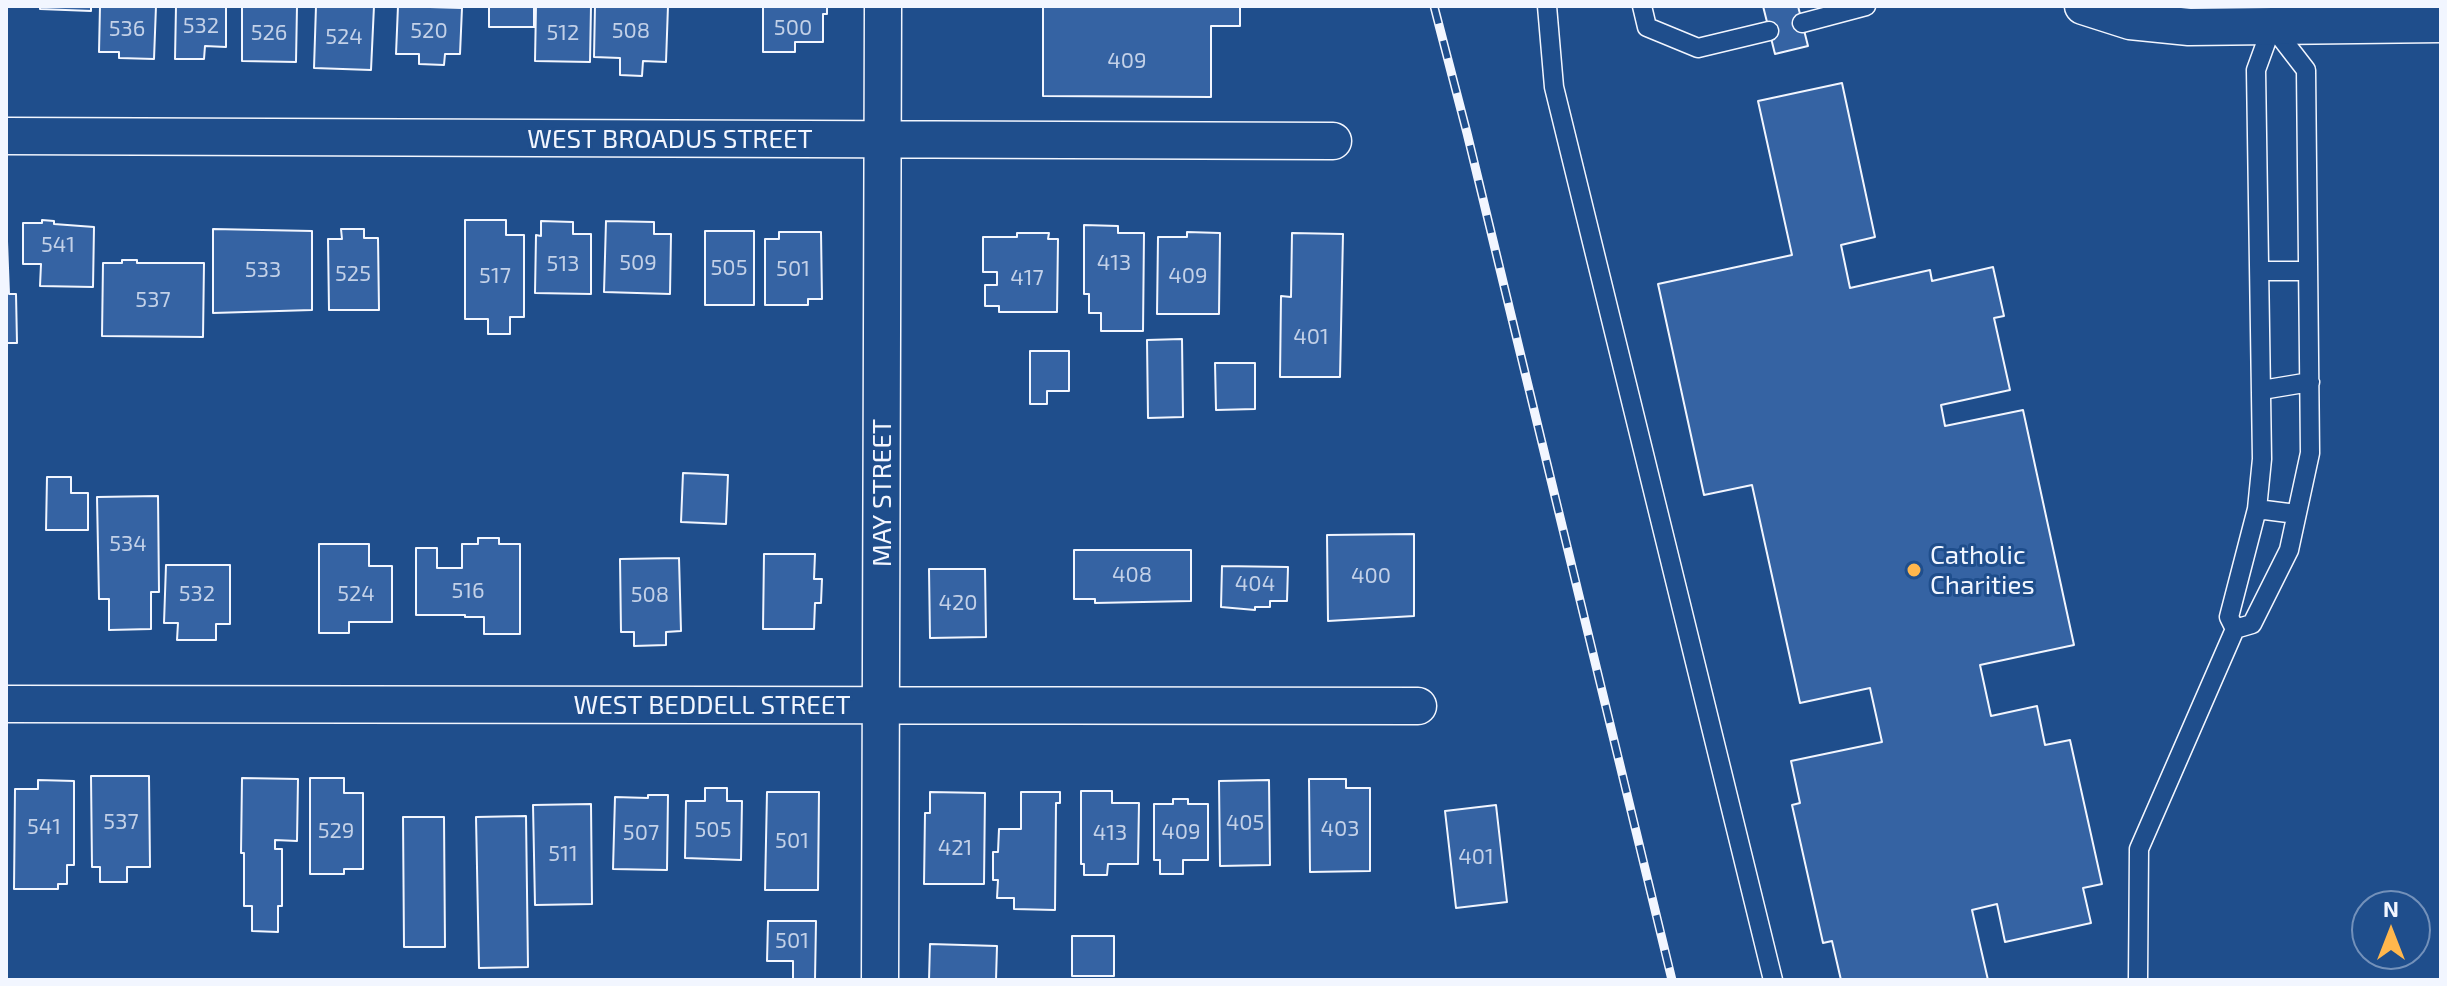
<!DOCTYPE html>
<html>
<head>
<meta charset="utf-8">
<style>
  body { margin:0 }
  #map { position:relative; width:2447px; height:986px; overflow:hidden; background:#1f4e8c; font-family:"Exo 2",sans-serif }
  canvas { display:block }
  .frame { position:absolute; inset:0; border:8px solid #f2f6ff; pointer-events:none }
  .north { position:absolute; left:2351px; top:890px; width:80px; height:80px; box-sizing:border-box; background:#1f4e8c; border:2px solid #7391ba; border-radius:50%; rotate:0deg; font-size:22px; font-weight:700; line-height:32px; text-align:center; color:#f2f6ff }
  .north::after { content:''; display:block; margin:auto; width:28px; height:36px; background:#ffb74d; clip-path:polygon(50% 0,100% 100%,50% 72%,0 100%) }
</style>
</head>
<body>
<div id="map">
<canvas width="2447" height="986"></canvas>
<div class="frame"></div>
<div class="north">N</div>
</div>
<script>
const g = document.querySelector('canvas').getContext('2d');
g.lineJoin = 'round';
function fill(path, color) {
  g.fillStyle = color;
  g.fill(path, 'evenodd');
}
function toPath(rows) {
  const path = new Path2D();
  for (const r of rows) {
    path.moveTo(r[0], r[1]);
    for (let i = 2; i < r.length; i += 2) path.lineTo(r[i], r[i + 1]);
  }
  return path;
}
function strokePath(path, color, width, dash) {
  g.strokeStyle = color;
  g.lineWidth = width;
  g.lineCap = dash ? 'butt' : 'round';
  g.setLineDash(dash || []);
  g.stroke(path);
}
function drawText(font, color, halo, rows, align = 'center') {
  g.font = font + ' "Exo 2",sans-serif';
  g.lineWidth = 6;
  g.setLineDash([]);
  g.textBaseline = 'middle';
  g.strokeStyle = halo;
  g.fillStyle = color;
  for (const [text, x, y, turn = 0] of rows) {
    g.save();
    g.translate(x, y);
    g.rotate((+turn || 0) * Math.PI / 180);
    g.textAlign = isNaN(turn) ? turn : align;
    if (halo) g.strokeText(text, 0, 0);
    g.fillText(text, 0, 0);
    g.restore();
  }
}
const building = toPath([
  [40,6,91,6,91,11,40,9,40,6],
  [100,6,156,6,154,59,119,58,119,52,99,52,100,6],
  [176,6,226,6,226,47,205,46,204,59,175,59,176,6],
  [242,6,297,6,296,62,242,61,242,6],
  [316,6,374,6,371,70,314,68,316,6],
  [398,6,462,8,460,54,445,54,444,65,419,64,419,54,396,54,398,6],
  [489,6,534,6,534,27,489,27,489,6],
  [536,6,591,6,590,62,535,61,536,6],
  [595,6,668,6,666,62,643,61,642,76,620,75,620,58,594,57,595,6],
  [763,6,827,6,827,14,823,14,823,42,795,42,795,52,763,52,763,6],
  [1043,6,1240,6,1240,26,1211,26,1211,97,1043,96,1043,6],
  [1763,6,1798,6,1808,46,1775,54,1763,6],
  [1842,83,1875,237,1841,245,1850,288,1930,270,1932,281,1993,267,2004,316,1994,318,2010,390,1941,405,1945,426,2023,410,2074,645,1980,665,1991,716,2037,706,2045,745,2070,740,2102,884,2083,888,2091,923,2005,942,1997,904,1972,910,1988,980,1841,980,1832,941,1823,943,1792,805,1800,803,1791,761,1882,742,1870,688,1800,703,1752,485,1704,495,1658,284,1792,255,1758,101,1842,83],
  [6,215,9,294,16,294,17,343,6,343,6,215],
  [42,220,54,221,54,224,94,227,93,287,40,286,41,264,23,264,23,223,42,223,42,220],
  [465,220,506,220,506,235,524,235,524,317,510,317,510,334,488,334,488,319,465,319,465,220],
  [541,221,573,222,573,234,591,234,591,294,535,293,536,235,541,236,541,221],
  [606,221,654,222,654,234,671,234,670,294,604,292,606,221],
  [1084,225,1118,226,1118,233,1144,233,1143,331,1101,331,1101,313,1089,313,1089,294,1084,294,1084,225],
  [213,229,312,231,312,310,213,313,213,229],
  [341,229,364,229,364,238,378,238,379,310,329,310,328,239,342,239,341,229],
  [705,231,754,231,754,305,705,305,705,231],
  [779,232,821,232,822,299,808,299,808,305,765,305,765,239,779,239,779,232],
  [1187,232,1220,233,1219,314,1157,314,1158,237,1187,237,1187,232],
  [1017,233,1049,233,1048,239,1058,239,1057,312,999,312,999,306,985,306,985,285,997,285,997,272,983,272,983,237,1017,237,1017,233],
  [1292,233,1343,234,1340,377,1280,377,1281,296,1291,297,1292,233],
  [122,260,137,260,137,263,204,263,203,337,102,336,103,263,122,263,122,260],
  [1182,339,1183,417,1148,418,1147,340,1182,339],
  [1030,351,1069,351,1069,391,1047,391,1047,404,1030,404,1030,351],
  [1215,363,1255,363,1255,409,1216,410,1215,363],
  [683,473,728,475,726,524,681,522,683,473],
  [47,477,71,477,71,493,88,493,88,530,46,530,47,477],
  [158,496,159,592,151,592,151,629,109,630,109,599,99,599,97,497,158,496],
  [1414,534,1414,616,1328,621,1327,535,1414,534],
  [478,538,499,538,499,544,520,544,520,634,484,634,484,617,465,617,465,615,416,615,416,548,437,548,437,568,462,568,462,544,478,544,478,538],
  [319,544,369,544,369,566,392,566,392,622,349,622,349,633,319,633,319,544],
  [1074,550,1191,550,1191,601,1095,603,1095,599,1074,599,1074,550],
  [764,554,815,554,814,579,822,579,821,603,815,603,814,629,763,629,764,554],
  [679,558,681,631,666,632,666,645,634,646,634,632,621,632,620,559,679,558],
  [166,565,230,565,230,624,216,624,216,640,177,640,178,623,164,623,166,565],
  [1222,566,1288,567,1287,601,1270,601,1270,607,1255,607,1255,610,1221,607,1222,566],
  [929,569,985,569,986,637,930,638,929,569],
  [91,776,149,776,150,867,127,867,127,882,100,882,100,867,92,867,91,776],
  [242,778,298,779,297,841,275,840,275,849,282,849,282,906,278,906,278,932,252,931,252,906,244,906,244,853,241,853,242,778],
  [310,778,344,778,344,793,363,793,363,869,344,869,344,874,310,874,310,778],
  [1309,779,1346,779,1346,788,1370,788,1370,871,1310,872,1309,779],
  [38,780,74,781,74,865,67,865,67,884,58,884,58,889,14,889,15,789,38,789,38,780],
  [1269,780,1270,865,1220,866,1219,781,1269,780],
  [705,788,727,788,727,801,742,801,741,860,685,858,686,801,705,801,705,788],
  [1081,791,1112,791,1112,803,1139,803,1138,864,1108,864,1107,875,1084,875,1084,864,1081,864,1081,791],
  [767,792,819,792,818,890,765,890,767,792],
  [930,792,985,793,984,884,924,884,925,813,930,813,930,792],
  [1021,792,1060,792,1060,803,1056,803,1055,910,1014,909,1014,898,997,898,998,880,993,880,993,852,998,852,999,829,1021,829,1021,792],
  [648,795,668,795,667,870,613,869,615,797,648,798,648,795],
  [1173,799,1188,799,1188,804,1208,804,1208,860,1183,860,1183,874,1160,874,1160,860,1154,860,1154,804,1173,804,1173,799],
  [591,804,592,904,535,905,533,805,591,804],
  [1496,805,1507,902,1456,908,1445,811,1496,805],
  [526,816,528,967,479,968,476,817,526,816],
  [403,817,444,817,445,947,404,947,403,817],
  [768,921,816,921,815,980,793,980,793,961,767,961,768,921],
  [1072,936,1114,936,1114,976,1072,976,1072,936],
  [930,944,997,946,996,980,929,980,930,944]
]);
fill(building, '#3563a3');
strokePath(building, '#f2f6ff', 2);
const lane = toPath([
  [1547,6,1554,87,1773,980],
  [1642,6,1647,27,1698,48,1769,31],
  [1802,23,1866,6],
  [2261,271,2308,271],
  [2262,390,2310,382],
  [2257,509,2296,514],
  [2235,629,2252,624,2289,550,2310,453,2306,70,2272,26],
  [2235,629,2229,617,2257,509,2262,459,2256,70,2272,26],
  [2138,980,2139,849,2235,629]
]);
const street = toPath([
  [2083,6,2130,21,2189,27,2441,24],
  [6,136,1333,141],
  [6,704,1418,706],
  [880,980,883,6]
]);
strokePath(lane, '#f2f6ff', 21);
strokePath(street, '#f2f6ff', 39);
strokePath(lane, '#1f4e8c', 18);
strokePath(street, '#1f4e8c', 36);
const rail = toPath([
  [1434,6,1467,133,1672,980]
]);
strokePath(rail, '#f2f6ff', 9);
strokePath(rail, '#1f4e8c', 6, [18]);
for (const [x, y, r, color] of [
  [1914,570,8,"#ffb74d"]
]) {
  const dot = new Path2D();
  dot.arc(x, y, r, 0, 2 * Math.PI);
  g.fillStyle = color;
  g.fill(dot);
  strokePath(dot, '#1f4e8c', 3);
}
drawText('22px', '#c3d1e8', null, [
  ["532",201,26],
  ["500",793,28],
  ["536",127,29],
  ["520",429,31],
  ["508",631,31],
  ["526",269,33],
  ["512",563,33],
  ["524",344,37],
  ["409",1127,61],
  ["541",58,245],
  ["509",638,263],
  ["413",1114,263],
  ["513",563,264],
  ["505",729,268],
  ["501",793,269],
  ["533",263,270],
  ["525",353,274],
  ["517",495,276],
  ["409",1188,276],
  ["417",1027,278],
  ["537",153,300],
  ["401",1311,337],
  ["534",128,544],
  ["408",1132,575],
  ["400",1371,576],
  ["404",1255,584],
  ["516",468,591],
  ["532",197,594],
  ["524",356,594],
  ["508",650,595],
  ["420",958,603],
  ["537",121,822],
  ["405",1245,823],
  ["541",44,827],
  ["403",1340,829],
  ["505",713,830],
  ["529",336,831],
  ["409",1181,832],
  ["507",641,833],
  ["413",1110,833],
  ["501",792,841],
  ["421",955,848],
  ["511",563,854],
  ["401",1476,857],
  ["501",792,941]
]);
drawText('26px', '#f2f6ff', '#1f4e8c', [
  ["WEST BROADUS STREET",670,139],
  ["MAY STREET",882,493,-90],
  ["WEST BEDDELL STREET",712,705]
]);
drawText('26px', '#f2f6ff', '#1f4e8c', [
  ["Catholic",1930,555],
  ["Charities",1930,585]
], 'left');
</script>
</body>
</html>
